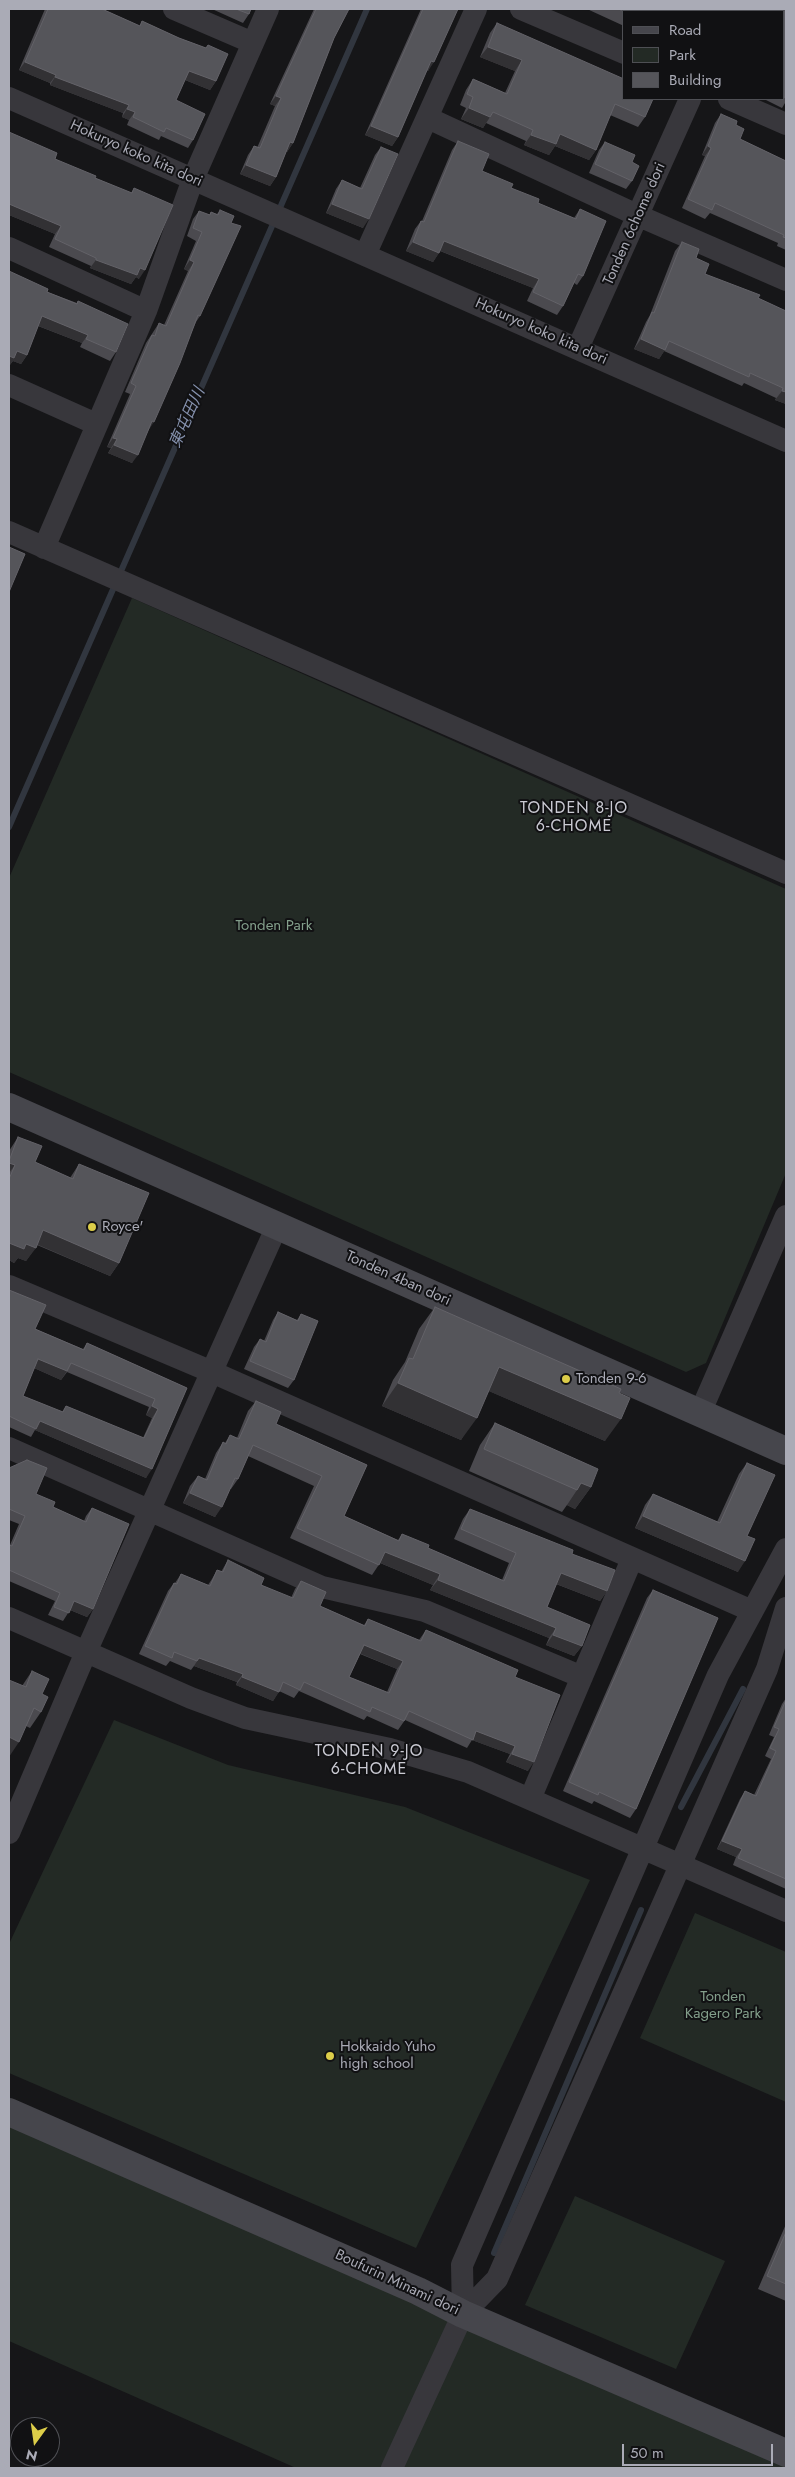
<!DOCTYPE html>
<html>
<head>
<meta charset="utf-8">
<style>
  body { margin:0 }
  #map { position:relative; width:795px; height:2477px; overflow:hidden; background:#161618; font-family:Jost,sans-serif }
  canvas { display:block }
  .frame { position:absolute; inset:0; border:10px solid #aaabb6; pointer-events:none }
  .legend { position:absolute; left:622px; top:10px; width:162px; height:90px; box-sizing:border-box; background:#111113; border:1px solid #4e4f54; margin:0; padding:6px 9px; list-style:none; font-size:15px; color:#aaabb6 }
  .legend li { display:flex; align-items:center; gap:10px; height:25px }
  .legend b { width:25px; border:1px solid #4e4f54 }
  .north { position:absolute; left:10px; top:2417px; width:50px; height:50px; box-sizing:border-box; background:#111113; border:1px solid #4e4f54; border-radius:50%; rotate:194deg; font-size:14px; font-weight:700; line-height:20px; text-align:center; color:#aaabb6 }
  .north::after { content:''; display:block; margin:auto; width:18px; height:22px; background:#dccd49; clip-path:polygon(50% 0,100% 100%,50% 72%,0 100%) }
  .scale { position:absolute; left:622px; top:2444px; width:151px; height:22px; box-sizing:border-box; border:2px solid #aaabb6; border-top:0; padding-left:6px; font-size:15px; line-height:18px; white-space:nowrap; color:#aaabb6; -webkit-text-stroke:4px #111113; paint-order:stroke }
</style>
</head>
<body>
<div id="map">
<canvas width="795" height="2477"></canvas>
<div class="frame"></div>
<ul class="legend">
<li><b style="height:6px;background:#46464c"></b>Road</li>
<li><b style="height:14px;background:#232a25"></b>Park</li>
<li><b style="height:14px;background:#55555a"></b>Building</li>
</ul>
<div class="north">N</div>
<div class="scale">50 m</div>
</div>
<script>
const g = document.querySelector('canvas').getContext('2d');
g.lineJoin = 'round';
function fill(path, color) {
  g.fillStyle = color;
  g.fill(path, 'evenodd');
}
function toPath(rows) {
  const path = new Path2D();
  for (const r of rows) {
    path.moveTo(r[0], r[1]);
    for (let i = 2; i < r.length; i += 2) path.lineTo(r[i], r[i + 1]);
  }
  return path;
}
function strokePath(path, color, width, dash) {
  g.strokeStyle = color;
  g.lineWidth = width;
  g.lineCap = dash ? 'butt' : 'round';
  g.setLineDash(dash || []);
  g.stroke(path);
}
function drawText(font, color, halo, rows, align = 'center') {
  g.font = font + ' Jost,"Noto Sans JP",sans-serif';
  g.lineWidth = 4;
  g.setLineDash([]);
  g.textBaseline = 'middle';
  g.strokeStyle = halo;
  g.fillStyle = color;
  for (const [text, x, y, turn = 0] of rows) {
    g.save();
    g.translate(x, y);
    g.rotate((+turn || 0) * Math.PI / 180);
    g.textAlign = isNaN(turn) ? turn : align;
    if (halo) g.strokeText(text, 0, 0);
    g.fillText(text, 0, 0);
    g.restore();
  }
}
fill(toPath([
  [132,598,786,889,786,1173,706,1363,686,1372,9,1072,9,878],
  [114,1720,228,1765,405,1807,590,1880,416,2248,9,2073,9,1944],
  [695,1913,786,1952,786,2102,640,2038],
  [9,2122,786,2465,786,2468,296,2468,9,2341],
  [575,2196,725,2261,676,2369,525,2305]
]), '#232a25');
strokePath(toPath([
  [9,827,367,9],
  [681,1807,743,1689],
  [494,2253,641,1910]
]), '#31363f', 6);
strokePath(toPath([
  [174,9,253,43],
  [521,9,624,53],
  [729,11,731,9],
  [9,98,786,441],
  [729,99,786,124],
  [428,118,639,216,786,280],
  [9,248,146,311],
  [365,255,476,9],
  [578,348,690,99],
  [9,385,96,424],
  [9,532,786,873],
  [44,548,146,311,193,179,268,9],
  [9,1286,212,1372,752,1611],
  [700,1413,786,1216],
  [9,1448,322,1587,425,1611,582,1677],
  [9,1618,191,1698,245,1718,390,1749,468,1772,786,1911],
  [530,1799,632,1559],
  [9,1833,86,1652,277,1226],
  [463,2314,462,2265,718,1675,786,1549],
  [392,2468,463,2314,497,2279,767,1669,786,1608]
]), '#38373c', 22);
strokePath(toPath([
  [9,1107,786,1451],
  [9,2112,418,2291,463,2314,786,2453]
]), '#46464c', 28);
fill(toPath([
  [45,9,102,9,140,26,142,21,179,38,206,48,208,45,216,81,210,90,185,80,176,100,193,140,188,148,161,136,159,140,127,125,129,120,122,117,123,113,50,85,50,83,19,70],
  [212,9,251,9,249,14,243,23],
  [314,9,349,9,334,38,293,143,287,152,286,152,276,177,270,186,240,174,248,155,254,146,257,148,275,106,270,104],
  [421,9,458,9,428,71,427,70,398,137,392,146,365,135],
  [587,9,648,9,624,11,624,26],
  [767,9,786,9,786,103,785,103,782,108,764,99,784,99,784,11,766,11],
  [497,23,645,117,638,127,610,115,596,150,589,160,555,146,549,155,524,145,526,141,486,123,483,128,461,119,466,108,460,105,466,90,473,79,505,93,515,71,480,57,490,33],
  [721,114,736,125,740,139,786,161,786,250,777,246,778,243,710,213,705,219,682,208,705,156,702,155,715,123],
  [9,132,55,159,95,178,131,193,134,188,139,279,136,277,131,284,90,268,91,266,49,247,55,234,9,215],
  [458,141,482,171,538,203,574,218,580,209,583,276,577,285,574,283,563,306,557,315,527,301,533,288,440,251,433,262,406,251,415,229,421,221,422,221,452,150],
  [605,142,632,162,632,181,626,189,589,173,599,150],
  [381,147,363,228,326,213,336,189,342,180,360,188,375,155],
  [220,210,200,316,196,322,148,431,132,463,108,453,111,448,107,447,130,394,125,392,146,343,159,323,164,325,188,271,184,269,196,241,187,236,193,219,199,211,209,215,211,212,217,214],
  [682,242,696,258,705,274,786,311,786,404,775,400,776,398,744,383,742,386,664,351,659,359,634,349,646,322,650,315,675,251],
  [9,271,47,292,77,303,78,301,116,352,110,361,80,347,82,343,38,326,27,355,21,364,13,361,9,366],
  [18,1137,35,1162,70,1178,79,1164,119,1263,110,1276,37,1245,26,1261,18,1258,14,1263,9,1260,9,1151],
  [9,1290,35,1329,83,1349,87,1343,187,1388,146,1478,35,1430,31,1437,9,1427],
  [34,1368,61,1380,67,1372,149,1407,146,1415,152,1418,143,1438,66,1406,62,1412,23,1396],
  [435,1307,619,1393,605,1441,489,1391,461,1440,382,1406,393,1380,405,1362,419,1329],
  [278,1312,297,1320,301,1314,294,1380,288,1388,244,1369,254,1347,260,1339,264,1341,273,1320],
  [256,1401,276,1424,367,1465,344,1516,398,1540,402,1534,428,1548,502,1580,509,1563,454,1539,463,1519,470,1509,572,1554,607,1591,600,1601,556,1584,547,1607,582,1646,574,1656,546,1645,549,1638,430,1590,433,1585,380,1563,372,1575,290,1538,314,1486,248,1456,238,1479,231,1489,230,1489,215,1517,183,1503,190,1486,198,1476,205,1479,216,1453,223,1442,225,1443,230,1435,237,1438,248,1411],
  [495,1423,591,1487,575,1509,567,1505,562,1512,469,1471,480,1445],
  [747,1463,738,1572,635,1528,645,1505,653,1494,717,1522,739,1474],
  [9,1468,36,1494,53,1507,84,1521,86,1516,92,1508,93,1609,87,1617,70,1610,63,1621,48,1615,55,1601,9,1581,9,1545,10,1545,19,1524,9,1520],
  [228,1560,261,1585,291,1598,295,1589,301,1581,320,1606,364,1625,368,1619,419,1640,426,1630,515,1677,528,1771,506,1762,510,1754,472,1740,467,1748,405,1720,398,1730,367,1716,364,1720,299,1691,294,1698,279,1691,273,1701,236,1685,237,1682,194,1666,191,1670,170,1661,166,1666,139,1654,168,1591,174,1583,175,1583,181,1574,208,1585,212,1579,217,1570,221,1572],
  [360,1654,397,1669,387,1692,349,1677],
  [653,1590,636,1809,630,1818,594,1801,592,1804,563,1791,647,1598],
  [32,1671,42,1694,41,1712,30,1728,26,1726,22,1686],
  [786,1698,786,1889,733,1865,736,1857,717,1849,740,1799,745,1791,754,1795,771,1759,765,1756,774,1737,769,1735,782,1704],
  [786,2224,786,2301,758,2289]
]), '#4b4a4f');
fill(toPath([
  [488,47,522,60,515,71,480,57],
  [431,61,434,62,428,71,425,70],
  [25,62,56,75,50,83,19,70],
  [189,71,216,81,210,90,183,79],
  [55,77,129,105,123,113,50,85],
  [276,96,281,98,275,106,270,104],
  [469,108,490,117,483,128,461,119],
  [127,109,135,112,129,120,122,117],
  [371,126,398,137,392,146,365,135],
  [560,134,596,150,589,160,555,146,549,155,524,145,531,135],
  [290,142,293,143,287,152,284,151],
  [708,146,711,148,705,156,702,155],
  [246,165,276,177,270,186,240,174],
  [9,204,61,226,55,234,9,215],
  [332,204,369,219,363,228,326,213],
  [444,241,539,279,533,288,438,250],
  [413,242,439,253,433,262,406,251],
  [96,260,140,268,145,270,139,279,136,277,131,284,90,268],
  [190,260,194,262,188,271,184,269],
  [42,316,88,335,82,343,36,325],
  [641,339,665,350,659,359,634,349],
  [17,351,27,355,21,364,13,361,9,366,9,356],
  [782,391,786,392,786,404,775,400],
  [152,421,154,422,148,431,145,430],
  [113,438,117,439,111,448,107,447],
  [114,445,138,455,132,463,108,453],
  [9,1163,15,1165,9,1173],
  [43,1230,119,1263,110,1276,34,1243],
  [9,1243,26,1244,36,1248,26,1261,18,1258,14,1263,9,1260],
  [38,1359,67,1371,61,1380,32,1367],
  [499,1367,621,1419,605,1441,484,1389],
  [398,1383,477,1418,461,1440,382,1406],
  [152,1406,158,1409,152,1418,146,1415],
  [40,1421,152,1469,146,1478,35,1430],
  [581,1483,591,1487,575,1509,567,1505,577,1490],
  [190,1493,222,1507,215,1517,183,1503],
  [643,1516,745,1561,738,1572,635,1528],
  [385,1552,440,1574,433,1585,378,1562],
  [561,1573,607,1591,600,1601,554,1583],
  [438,1580,556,1628,549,1638,430,1590],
  [74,1601,93,1609,87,1617,68,1609],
  [553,1635,582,1646,574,1656,546,1645],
  [364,1645,403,1661,397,1669,359,1653],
  [199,1658,243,1674,237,1682,194,1666],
  [242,1677,279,1692,273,1701,236,1685],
  [476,1731,515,1746,510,1754,472,1740],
  [9,1737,19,1742,9,1757],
  [512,1754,534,1762,528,1771,506,1762],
  [722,1841,742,1849,736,1857,717,1849]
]), '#323134');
const building = toPath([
  [48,9,102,9,140,26,142,21,179,38,206,48,208,45,228,54,216,81,189,71,176,100,205,114,193,140,166,128,164,132,133,117,135,112,127,109,129,105,55,77,56,75,25,62,48,9],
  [236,9,251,9,249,14,236,9],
  [316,9,349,9,334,38,293,143,290,142,276,177,246,165,254,146,260,148,281,98,276,96,316,9],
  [423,9,458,9,434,62,431,61,398,137,371,126,423,9],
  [618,9,648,9,647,11,624,11,618,9],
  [769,9,786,9,786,98,784,97,784,11,768,11,769,9],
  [497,23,624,79,624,99,653,99,645,117,615,104,596,150,560,134,556,144,531,135,533,130,493,112,490,117,469,108,473,97,467,94,473,79,507,94,522,60,488,47,497,23],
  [721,114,737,121,736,125,744,129,740,139,786,161,786,238,783,237,784,235,715,203,712,210,688,199,711,148,708,146,721,114],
  [9,132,57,153,55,159,96,176,95,178,132,193,134,188,173,205,145,270,140,268,137,275,96,260,96,258,55,239,61,226,9,204,9,132],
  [458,141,489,154,482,171,513,184,511,188,539,199,538,203,576,219,580,209,606,221,583,276,578,274,563,306,533,292,539,279,444,241,439,253,413,242,421,221,424,222,458,141],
  [605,142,635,155,632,162,639,166,632,181,595,164,605,142],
  [381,147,398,154,369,219,332,204,342,180,362,189,381,147],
  [220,210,234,216,231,223,241,226,200,316,198,315,180,363,154,422,152,421,138,455,114,445,117,439,113,438,136,386,131,383,152,335,155,336,159,323,166,326,194,262,190,260,202,232,193,228,199,211,210,215,211,212,218,215,220,210],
  [682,242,699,249,696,258,709,264,705,274,760,295,758,298,786,311,786,392,782,391,783,388,750,373,749,377,669,341,665,350,641,339,652,312,654,313,682,242],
  [9,271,48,289,47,292,77,304,78,301,128,324,116,352,86,339,88,335,42,316,27,355,17,351,14,358,9,356,9,271],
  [9,547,25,554,9,592,9,547],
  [18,1137,42,1146,35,1162,73,1179,79,1164,149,1193,119,1263,43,1230,36,1248,26,1244,24,1249,9,1243,9,1179,15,1165,9,1163,9,1161,18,1137],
  [9,1290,46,1305,35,1329,84,1350,87,1343,187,1388,152,1469,40,1421,36,1429,9,1416,9,1290],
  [38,1359,67,1371,71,1363,155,1399,152,1406,158,1409,144,1438,66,1406,63,1412,23,1396,38,1359],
  [435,1307,621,1389,619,1393,630,1398,621,1419,499,1367,477,1418,398,1383,409,1358,413,1359,435,1307],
  [278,1312,298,1321,301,1314,318,1321,294,1380,250,1361,260,1339,266,1342,278,1312],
  [256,1401,281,1412,276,1424,367,1465,344,1516,399,1541,402,1534,429,1545,428,1548,504,1581,516,1553,461,1529,470,1509,573,1550,572,1554,615,1570,607,1591,561,1573,547,1607,590,1625,582,1646,553,1635,556,1628,438,1580,440,1574,385,1552,379,1565,297,1528,322,1476,253,1445,238,1479,235,1478,222,1507,190,1493,198,1476,207,1480,223,1442,226,1444,230,1435,239,1439,256,1401],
  [495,1423,598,1469,591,1487,581,1483,577,1490,484,1449,495,1423],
  [27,1460,47,1468,36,1494,55,1502,53,1507,86,1522,92,1508,129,1524,93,1609,74,1601,69,1613,54,1607,60,1593,9,1570,9,1545,12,1546,25,1516,9,1509,9,1468,27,1460],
  [747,1463,775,1475,747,1536,755,1539,745,1561,643,1516,653,1494,720,1523,747,1463],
  [228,1560,264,1578,261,1585,293,1598,301,1581,326,1592,320,1606,365,1626,368,1619,421,1641,426,1630,518,1670,515,1677,560,1695,534,1762,512,1754,515,1746,476,1731,473,1740,409,1711,404,1721,372,1707,370,1712,304,1682,300,1690,283,1682,279,1692,242,1677,243,1674,199,1658,197,1661,174,1652,172,1658,145,1646,174,1583,177,1584,181,1574,210,1586,217,1570,223,1572,228,1560],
  [364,1645,403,1661,389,1693,349,1677,364,1645],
  [653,1590,718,1618,636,1809,599,1792,598,1795,569,1782,653,1590],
  [32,1671,49,1679,42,1694,48,1697,41,1712,34,1708,19,1742,9,1737,9,1680,26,1687,32,1671],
  [786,1700,786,1879,738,1858,742,1849,722,1841,745,1791,756,1796,776,1751,770,1748,779,1729,774,1727,786,1700],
  [786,2232,786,2284,767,2276,786,2232]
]);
fill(building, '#55555a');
strokePath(building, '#636268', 1);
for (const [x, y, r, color] of [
  [92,1227,5,"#dccd49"],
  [566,1379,5,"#dccd49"],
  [330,2056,5,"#dccd49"]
]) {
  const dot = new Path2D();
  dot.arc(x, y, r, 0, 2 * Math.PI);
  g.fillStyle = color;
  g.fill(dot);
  strokePath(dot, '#111113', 2);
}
drawText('15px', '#aaabb6', '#111113', [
  ["Hokuryo koko kita dori",136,154,24],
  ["Tonden 6chome dori",635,224,-66],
  ["Hokuryo koko kita dori",541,332,24],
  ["Tonden 4ban dori",398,1279,24],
  ["Boufurin Minami dori",397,2283,25]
]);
drawText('15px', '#839f8b', '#111113', [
  ["Tonden Park",274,926],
  ["Tonden",723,1997],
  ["Kagero Park",723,2014]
]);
drawText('15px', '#aaabb6', '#111113', [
  ["Royce'",102,1227],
  ["Tonden 9-6",576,1379],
  ["Hokkaido Yuho",340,2047],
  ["high school",340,2064]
], 'left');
drawText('italic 16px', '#8591ad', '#111113', [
  ["東屯田川",188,418,-66]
]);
g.letterSpacing = '1px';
drawText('16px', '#cacad3', '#111113', [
  ["TONDEN 8-JO",574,809],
  ["6-CHOME",574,827],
  ["TONDEN 9-JO",369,1752],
  ["6-CHOME",369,1770]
]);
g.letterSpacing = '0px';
</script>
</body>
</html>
